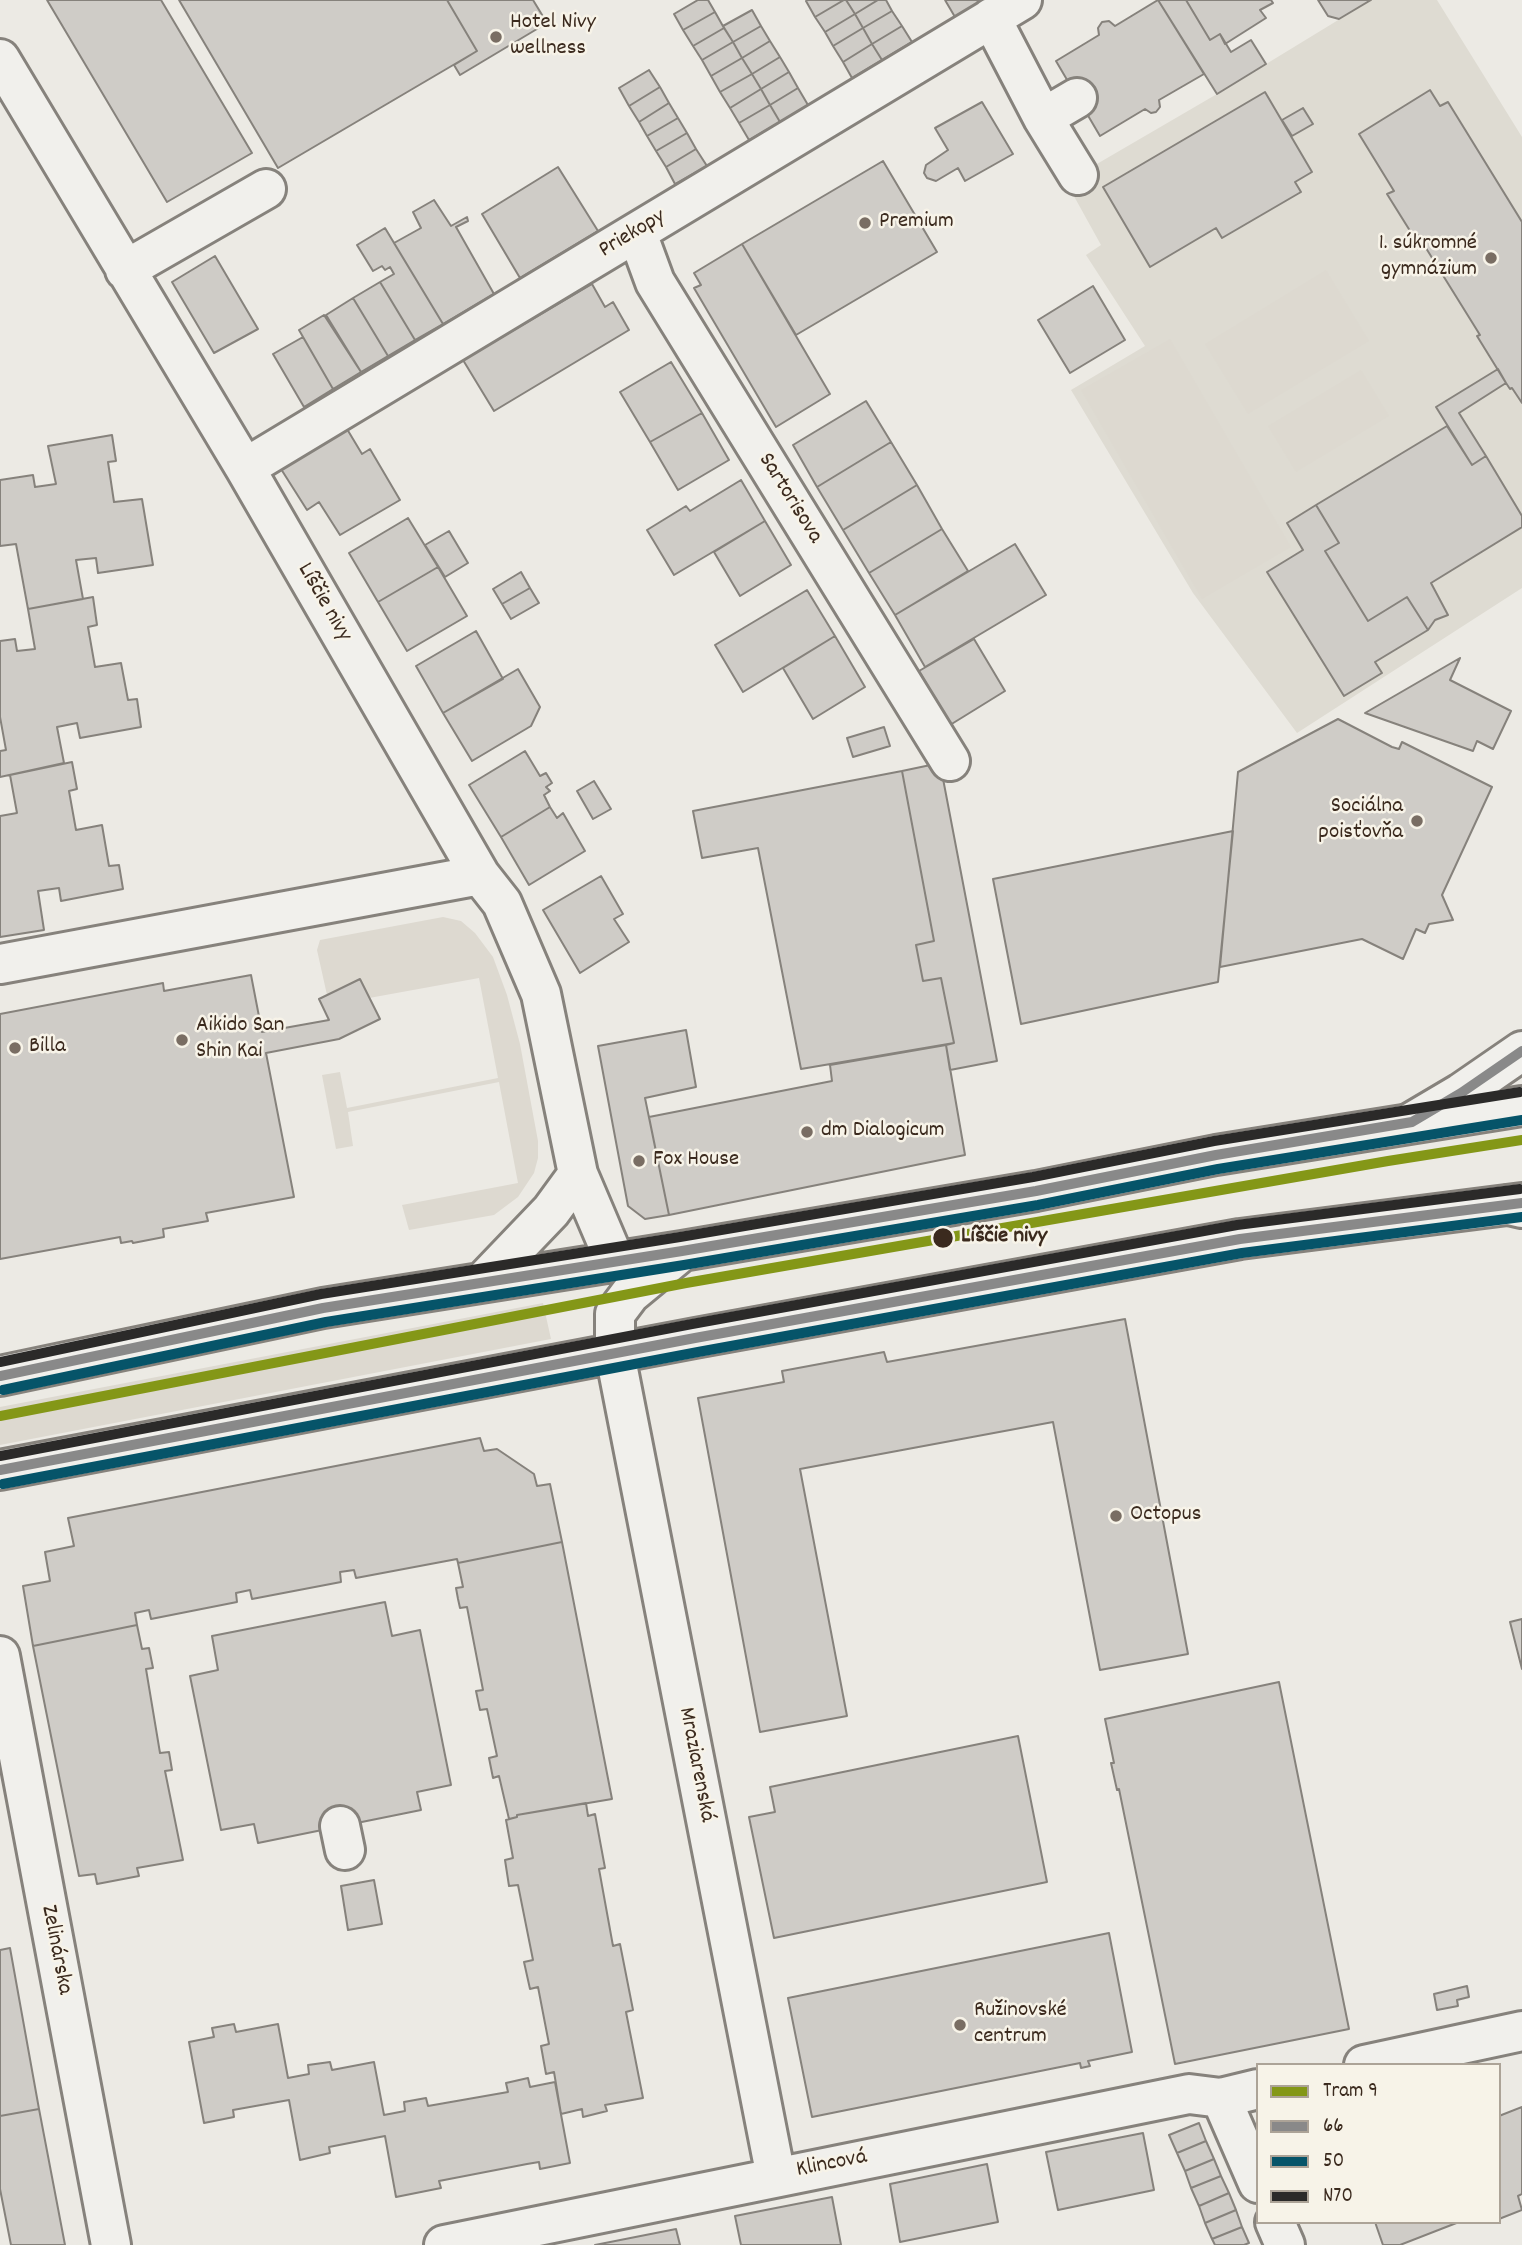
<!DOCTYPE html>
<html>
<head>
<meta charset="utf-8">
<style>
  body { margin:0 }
  #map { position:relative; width:1522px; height:2245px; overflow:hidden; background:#eceae4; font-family:Dekko,sans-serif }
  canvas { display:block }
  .legend { position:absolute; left:1256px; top:2063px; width:245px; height:161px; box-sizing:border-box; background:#f7f3e8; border:2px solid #aca397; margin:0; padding:9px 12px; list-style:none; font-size:21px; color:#3b2a1e }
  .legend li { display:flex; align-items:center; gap:14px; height:35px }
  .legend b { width:35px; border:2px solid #aca397 }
</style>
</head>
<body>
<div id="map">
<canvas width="1522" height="2245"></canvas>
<ul class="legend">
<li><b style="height:9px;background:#849717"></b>Tram 9</li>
<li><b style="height:9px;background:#898989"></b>66</li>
<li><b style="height:9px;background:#065469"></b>50</li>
<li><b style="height:9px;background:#2b2a29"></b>N70</li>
</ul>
</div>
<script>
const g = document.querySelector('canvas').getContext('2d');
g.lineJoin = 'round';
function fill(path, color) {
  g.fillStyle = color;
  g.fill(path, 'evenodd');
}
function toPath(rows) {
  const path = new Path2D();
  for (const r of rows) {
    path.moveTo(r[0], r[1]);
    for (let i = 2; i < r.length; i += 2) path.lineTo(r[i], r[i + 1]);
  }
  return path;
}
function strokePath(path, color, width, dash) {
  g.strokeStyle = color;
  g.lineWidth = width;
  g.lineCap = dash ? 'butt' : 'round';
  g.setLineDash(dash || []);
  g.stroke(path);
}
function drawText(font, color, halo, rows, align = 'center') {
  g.font = font + ' Dekko,sans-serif';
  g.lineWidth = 5;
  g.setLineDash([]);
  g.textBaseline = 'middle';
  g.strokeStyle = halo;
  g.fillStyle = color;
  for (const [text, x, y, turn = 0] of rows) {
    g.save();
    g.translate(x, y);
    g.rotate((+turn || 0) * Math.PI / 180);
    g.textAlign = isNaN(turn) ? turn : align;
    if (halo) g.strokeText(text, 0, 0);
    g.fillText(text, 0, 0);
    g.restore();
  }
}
fill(toPath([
  [1371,0,1437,0,1522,137,1522,588,1297,733,1193,593,1071,390,1145,346,1086,255,1101,245,1065,180,1078,175,1217,94]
]), '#dedbd2');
fill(toPath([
  [1326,270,1369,341,1248,414,1205,344],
  [1170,339,1291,547,1202,599,1081,390],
  [1361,370,1389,416,1296,472,1268,426],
  [443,917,461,921,475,933,493,957,507,995,520,1044,538,1141,538,1158,534,1173,518,1197,494,1215,409,1230,402,1205,518,1183,499,1082,348,1112,353,1146,336,1149,322,1075,340,1072,347,1108,498,1078,479,978,369,998,360,979,327,995,317,950,320,940],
  [543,1303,551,1339,0,1445,0,1407]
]), '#ddd9d0');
const building = toPath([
  [47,0,161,0,252,153,167,202,47,0],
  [179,0,447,0,477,51,278,168,179,0],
  [447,0,533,0,547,23,460,75,454,65,477,51,447,0],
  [698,0,708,0,715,12,683,30,674,14,698,0],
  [808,0,844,0,815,17,806,1,808,0],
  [844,0,846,0,855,14,825,32,815,17,844,0],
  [846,0,878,0,855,14,846,0],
  [878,0,886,0,892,11,863,28,855,14,878,0],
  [945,0,984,0,955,17,945,0],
  [1158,0,1204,74,1159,100,1160,107,1156,112,1151,113,1145,109,1100,136,1056,61,1099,35,1098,28,1102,22,1109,21,1115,26,1158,0],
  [1158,0,1186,0,1210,40,1220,34,1231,52,1251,40,1266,64,1217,94,1158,0],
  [1186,0,1271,0,1273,3,1260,10,1266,18,1225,44,1220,34,1210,40,1186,0],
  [1318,0,1371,0,1339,19,1328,16,1318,0],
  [752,10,761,26,733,42,723,26,752,10],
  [892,11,902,26,872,44,863,28,892,11],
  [715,12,724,28,693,46,683,30,715,12],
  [855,14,863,28,833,46,825,32,855,14],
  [761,26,770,41,742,58,733,42,761,26],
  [902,26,912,42,882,60,872,44,902,26],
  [724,28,733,42,702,60,693,46,724,28],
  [863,28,872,44,843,62,833,46,863,28],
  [770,41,780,57,752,74,742,58,770,41],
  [733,42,742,58,711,76,702,60,733,42],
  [872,44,882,60,852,78,843,62,872,44],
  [780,57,789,72,761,89,752,74,780,57],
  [742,58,752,74,720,92,711,76,742,58],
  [649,70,660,87,629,106,619,88,649,70],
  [789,72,798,88,770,105,761,89,789,72],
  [752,74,761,89,730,108,720,92,752,74],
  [660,87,669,103,639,122,629,106,660,87],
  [798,88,808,105,780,122,770,105,798,88],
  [761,89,770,105,739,123,730,108,761,89],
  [1430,90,1440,106,1448,102,1522,222,1522,403,1512,388,1510,389,1506,383,1477,336,1480,335,1416,232,1412,234,1387,194,1394,191,1359,134,1430,90],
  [1265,92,1312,172,1295,182,1301,192,1222,238,1216,228,1150,267,1103,187,1265,92],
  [982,102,1013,154,965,181,958,168,936,181,927,178,924,173,926,165,948,150,935,128,982,102],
  [669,103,678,118,647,136,639,122,669,103],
  [770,105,780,122,749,140,739,123,770,105],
  [1303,108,1313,124,1292,136,1282,120,1303,108],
  [678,118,687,133,656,151,647,136,678,118],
  [687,133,696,149,666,167,656,151,687,133],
  [696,149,707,166,675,184,666,167,696,149],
  [883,161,937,252,796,335,742,244,883,161],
  [558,167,598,231,520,278,482,214,558,167],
  [434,200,451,226,467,217,468,221,456,227,494,294,443,324,394,243,421,228,413,212,434,200],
  [385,228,443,324,415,340,380,282,394,274,390,267,385,270,382,266,373,271,357,245,385,228],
  [742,244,830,394,776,427,694,288,701,285,694,273,742,244],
  [215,256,258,329,214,353,172,282,215,256],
  [380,282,415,340,388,356,353,298,380,282],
  [592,284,605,307,613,302,629,330,494,411,463,360,592,284],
  [1093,286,1125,340,1070,373,1038,320,1093,286],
  [353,298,388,356,361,372,326,315,353,298],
  [324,315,361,372,333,389,299,330,324,315],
  [303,337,333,389,304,407,273,354,303,337],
  [671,362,702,413,650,442,620,392,671,362],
  [1498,369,1506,383,1459,413,1486,456,1472,465,1436,407,1498,369],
  [866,401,891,442,817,487,793,445,866,401],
  [702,413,729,460,678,490,650,442,702,413],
  [1447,426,1472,465,1486,456,1522,516,1522,527,1431,583,1448,615,1435,620,1428,630,1407,597,1368,621,1325,551,1339,543,1316,505,1447,426],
  [347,429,362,454,370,449,400,500,340,535,319,502,307,510,281,469,347,429],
  [112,435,116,461,108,462,114,502,142,499,153,565,98,573,96,558,76,560,83,599,28,609,16,544,0,546,0,480,33,475,35,487,56,484,48,446,112,435],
  [891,442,917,485,843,530,817,487,891,442],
  [741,480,765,521,674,575,647,530,686,506,690,511,741,480],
  [917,485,942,529,869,573,843,530,917,485],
  [1316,505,1339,543,1325,551,1368,621,1407,597,1428,630,1375,662,1382,673,1344,696,1267,572,1303,550,1287,523,1316,505],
  [408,518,438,567,378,602,349,553,408,518],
  [765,521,791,565,740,596,714,552,765,521],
  [942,529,968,571,895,615,869,573,942,529],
  [449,531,468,563,445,577,425,545,449,531],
  [1015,544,1046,595,925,667,895,615,1015,544],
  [438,567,467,616,407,651,378,602,438,567],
  [521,572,530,588,502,604,493,589,521,572],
  [530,588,539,603,511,619,502,604,530,588],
  [807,590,835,636,743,692,715,645,807,590],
  [93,597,97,625,88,627,95,667,121,663,128,700,137,699,141,727,80,738,77,723,57,727,64,763,0,777,0,751,6,750,0,717,0,641,15,639,17,651,35,649,28,609,93,597],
  [476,631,503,679,443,713,416,666,476,631],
  [835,636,865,687,813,719,783,668,835,636],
  [974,639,1005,691,950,725,919,671,974,639],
  [1460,658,1450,680,1511,711,1493,749,1477,741,1473,751,1365,713,1460,658],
  [518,669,540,707,531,726,472,761,443,713,518,669],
  [1338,719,1392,747,1399,749,1402,742,1492,787,1442,895,1453,920,1429,924,1425,933,1416,929,1403,959,1362,939,1220,967,1238,772,1338,719],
  [884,727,890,746,853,757,847,738,884,727],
  [525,751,540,776,546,773,552,783,546,787,550,791,544,795,550,807,501,837,469,785,525,751],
  [72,762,77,789,69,791,76,830,102,825,109,866,119,865,123,889,61,901,59,888,38,891,44,930,0,937,0,816,17,813,10,775,72,762],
  [940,763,997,1061,950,1070,946,1045,954,1043,941,978,923,981,916,945,934,941,902,771,940,763],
  [902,771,934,941,916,945,923,981,941,978,954,1043,801,1069,758,848,702,858,693,811,902,771],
  [594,781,611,809,593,819,577,791,594,781],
  [550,807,557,818,563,813,585,851,529,885,501,837,550,807],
  [1233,831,1218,982,1021,1024,993,879,1233,831],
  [601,876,623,914,614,919,629,942,580,973,543,910,601,876],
  [251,975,262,1032,329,1020,319,999,360,979,380,1019,339,1039,266,1053,294,1197,206,1213,208,1221,163,1229,164,1237,133,1243,132,1241,121,1243,120,1237,0,1259,0,1014,163,983,164,991,251,975],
  [686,1030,696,1087,645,1098,669,1215,645,1219,628,1206,598,1046,686,1030],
  [946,1045,965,1155,669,1215,649,1117,832,1081,830,1065,946,1045],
  [1125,1319,1188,1654,1100,1670,1053,1422,800,1469,847,1716,760,1732,698,1398,784,1382,782,1371,884,1352,887,1362,1125,1319],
  [480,1438,484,1451,497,1449,534,1474,537,1486,550,1484,562,1542,458,1563,457,1559,356,1578,354,1570,340,1572,341,1582,252,1599,250,1590,236,1593,237,1602,151,1619,149,1610,135,1613,137,1625,33,1646,23,1586,50,1581,45,1552,74,1546,68,1518,480,1438],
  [562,1542,612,1799,517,1815,517,1817,509,1819,499,1776,493,1778,489,1758,497,1756,487,1709,480,1710,476,1691,483,1690,467,1607,460,1608,458,1599,456,1588,463,1587,458,1563,562,1542],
  [385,1602,392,1636,420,1630,451,1785,417,1792,421,1810,258,1843,254,1824,221,1830,190,1676,218,1670,212,1636,385,1602],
  [1522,1619,1522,1669,1510,1622,1522,1619],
  [137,1625,142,1649,149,1648,153,1668,146,1669,160,1753,169,1752,172,1770,165,1771,183,1860,137,1868,139,1876,97,1884,95,1874,79,1876,33,1646,137,1625],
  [1279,1682,1349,2029,1175,2064,1119,1789,1117,1790,1111,1763,1114,1763,1105,1719,1279,1682],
  [1018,1736,1047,1882,774,1938,749,1817,775,1812,770,1787,1018,1736],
  [586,1803,588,1816,595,1814,605,1868,599,1869,613,1946,620,1944,633,2010,626,2012,643,2098,605,2105,607,2111,583,2117,582,2109,561,2114,554,2072,546,2074,541,2046,549,2044,538,1987,530,1989,524,1962,533,1960,518,1885,509,1886,505,1860,513,1858,506,1820,517,1817,517,1815,586,1803],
  [374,1880,382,1924,348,1930,341,1886,374,1880],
  [1109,1933,1132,2052,1088,2061,1090,2066,1081,2068,1080,2063,812,2117,788,1998,1109,1933],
  [10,1948,39,2109,0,2116,0,1950,10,1948],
  [1467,1986,1469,1997,1457,2000,1458,2006,1437,2010,1434,1994,1467,1986],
  [234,2024,236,2032,278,2024,288,2078,309,2074,308,2065,330,2062,332,2070,374,2062,384,2115,405,2111,404,2102,426,2098,428,2106,508,2092,506,2083,528,2078,530,2087,555,2082,570,2163,540,2169,539,2162,527,2164,439,2181,441,2188,396,2197,385,2136,329,2147,330,2153,300,2160,289,2100,233,2110,234,2117,204,2123,189,2042,214,2037,212,2028,234,2024],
  [1522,2107,1522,2194,1518,2196,1522,2210,1499,2219,1499,2116,1522,2107],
  [39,2109,65,2245,11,2245,0,2189,0,2116,39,2109],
  [1199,2123,1206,2141,1177,2153,1169,2135,1199,2123],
  [1143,2133,1154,2190,1058,2210,1046,2152,1143,2133],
  [1206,2141,1214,2159,1185,2171,1177,2153,1206,2141],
  [1214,2159,1221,2176,1191,2188,1185,2171,1214,2159],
  [987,2164,998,2222,900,2242,890,2184,987,2164],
  [1221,2176,1229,2193,1199,2206,1191,2188,1221,2176],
  [1229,2193,1236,2210,1205,2223,1199,2206,1229,2193],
  [832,2197,841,2245,741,2245,735,2216,832,2197],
  [1236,2210,1242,2227,1212,2239,1205,2223,1236,2210],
  [1375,2222,1459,2222,1400,2245,1383,2245,1375,2222],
  [1242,2227,1249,2243,1244,2245,1215,2245,1212,2239,1242,2227],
  [676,2229,680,2245,595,2245,676,2229]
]);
fill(building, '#cfccc7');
strokePath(building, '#86827c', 2);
const minor = toPath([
  [991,18,1043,118,1078,175],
  [0,59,245,468,480,875,502,903,541,994,578,1174,615,1261],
  [1043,118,1077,98],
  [637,233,655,282,950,761],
  [125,270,266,189],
  [245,468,1022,0],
  [0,964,480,875],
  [682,1251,630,1294,615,1314,615,1354,776,2177],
  [484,1281,551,1211,578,1174],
  [0,1376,323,1308,682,1251,1036,1191,1216,1155,1522,1106],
  [0,1470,695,1338,1240,1239,1522,1203],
  [0,1656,111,2245],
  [340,1826,345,1850],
  [1364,2065,1522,2031],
  [1221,2098,1258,2183],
  [1275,2222,1285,2245],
  [444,2245,1189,2094,1221,2098,1258,2089]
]);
const major = toPath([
  [1412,1122,1461,1093,1522,1051],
  [1509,1205,1522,1208]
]);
strokePath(minor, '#86827c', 44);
strokePath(major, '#86827c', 44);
strokePath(minor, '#f1f0ec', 38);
strokePath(major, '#f1f0ec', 38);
strokePath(toPath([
  [0,1376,323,1308,682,1251,1036,1191,1216,1155,1412,1122,1461,1093,1522,1051],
  [0,1470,695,1338,1240,1239,1522,1203]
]), '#898989', 10);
strokePath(toPath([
  [3,1390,326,1322,684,1265,1038,1205,1218,1169,1522,1120],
  [3,1484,698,1352,1242,1253,1522,1217]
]), '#065469', 10);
strokePath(toPath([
  [0,1362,321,1294,680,1237,1033,1177,1214,1141,1520,1092],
  [0,1456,692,1324,1237,1225,1520,1189]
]), '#2b2a29', 10);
strokePath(toPath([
  [0,1416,686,1283,1388,1161,1522,1140]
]), '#849717', 10);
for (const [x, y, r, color] of [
  [496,37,7,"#796d63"],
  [865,223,7,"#796d63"],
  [1491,258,7,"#796d63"],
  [1417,821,7,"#796d63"],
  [182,1040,7,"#796d63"],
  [15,1048,7,"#796d63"],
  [807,1132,7,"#796d63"],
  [639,1161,7,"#796d63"],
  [943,1238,11,"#3b2a1e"],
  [1116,1516,7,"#796d63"],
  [960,2025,7,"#796d63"]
]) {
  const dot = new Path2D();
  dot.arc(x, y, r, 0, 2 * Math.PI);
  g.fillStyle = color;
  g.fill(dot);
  strokePath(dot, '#f7f3e8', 2.5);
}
drawText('23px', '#3b2a1e', '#f7f3e8', [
  ["Hotel Nivy",510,24],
  ["wellness",510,50],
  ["Premium",879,223],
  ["1. súkromné",1477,245,"right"],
  ["gymnázium",1477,271,"right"],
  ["Sociálna",1403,808,"right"],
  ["poisťovňa",1403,834,"right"],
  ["Aikido San",196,1027],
  ["Shin Kai",196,1053],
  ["Billa",29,1048],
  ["dm Dialogicum",821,1132],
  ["Fox House",653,1161],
  ["Octopus",1130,1516],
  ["Ružinovské",974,2012],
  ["centrum",974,2038]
], 'left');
drawText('23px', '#3b2a1e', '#f7f3e8', [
  ["Priekopy",633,235,-31],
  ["Sartorisova",789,499,58],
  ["Líščie nivy",323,603,60],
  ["Mraziarenská",695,1765,79],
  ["Zelinárska",55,1950,79],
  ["Klincová",832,2165,-11]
]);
drawText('bold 23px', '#3b2a1e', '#f7f3e8', [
  ["Líščie nivy",961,1238]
], 'left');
</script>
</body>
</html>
